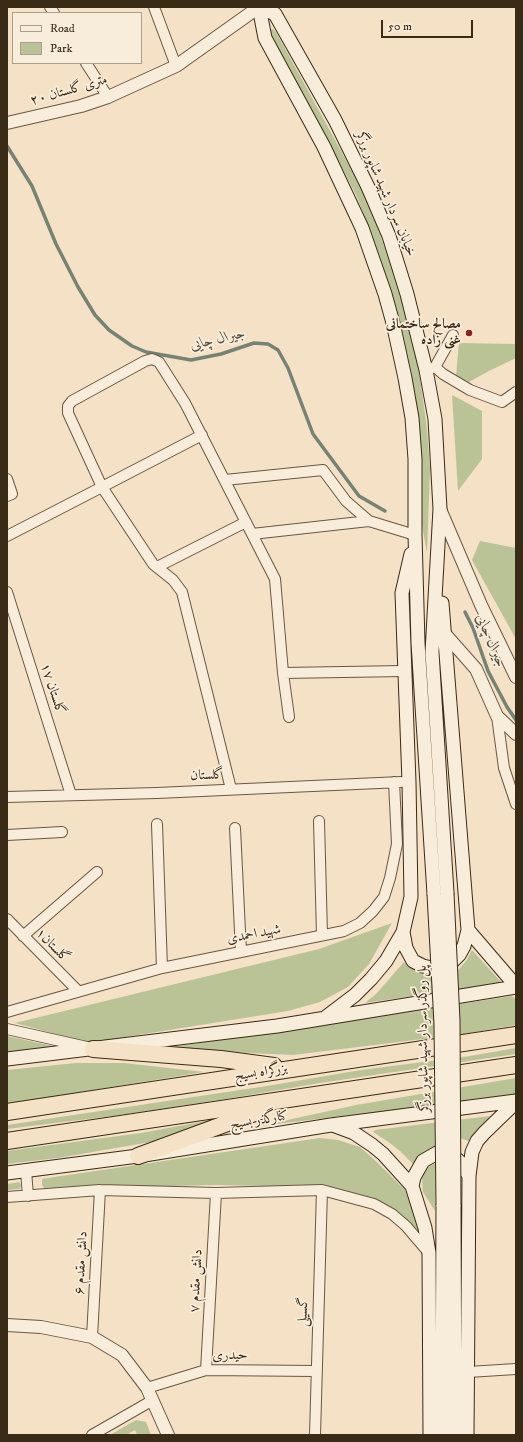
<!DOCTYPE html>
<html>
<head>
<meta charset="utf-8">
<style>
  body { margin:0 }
  #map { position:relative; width:523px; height:1442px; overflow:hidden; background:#f4e1c6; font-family:"IM FELL DW Pica",serif }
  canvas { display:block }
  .frame { position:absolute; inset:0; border:8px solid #3a2b16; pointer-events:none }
  .legend { position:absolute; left:12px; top:12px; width:130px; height:52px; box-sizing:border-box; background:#f8ecda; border:1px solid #ac9f8c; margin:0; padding:5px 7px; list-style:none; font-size:12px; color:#3a2b16 }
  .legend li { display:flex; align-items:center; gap:8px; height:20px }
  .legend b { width:20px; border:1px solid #ac9f8c }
  .scale { position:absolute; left:381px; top:20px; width:92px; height:18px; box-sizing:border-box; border:2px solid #3a2b16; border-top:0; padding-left:5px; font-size:12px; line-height:14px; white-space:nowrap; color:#3a2b16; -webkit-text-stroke:3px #f8ecda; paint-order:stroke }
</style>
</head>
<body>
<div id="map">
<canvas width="523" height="1442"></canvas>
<div class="frame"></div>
<ul class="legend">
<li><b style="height:5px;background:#f8ecda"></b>Road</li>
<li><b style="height:11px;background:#bac396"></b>Park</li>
</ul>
<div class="scale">50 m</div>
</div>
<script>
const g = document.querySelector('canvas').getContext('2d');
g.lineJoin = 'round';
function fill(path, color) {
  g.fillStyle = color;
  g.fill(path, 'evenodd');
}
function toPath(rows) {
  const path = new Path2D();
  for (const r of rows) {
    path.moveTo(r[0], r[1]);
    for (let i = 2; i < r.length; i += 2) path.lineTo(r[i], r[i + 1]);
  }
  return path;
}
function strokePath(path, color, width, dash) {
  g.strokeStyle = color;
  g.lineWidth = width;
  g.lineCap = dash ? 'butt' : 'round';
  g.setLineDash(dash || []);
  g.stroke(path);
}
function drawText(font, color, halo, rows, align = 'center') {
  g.font = font + ' "IM FELL DW Pica",Amiri,serif';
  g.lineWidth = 3.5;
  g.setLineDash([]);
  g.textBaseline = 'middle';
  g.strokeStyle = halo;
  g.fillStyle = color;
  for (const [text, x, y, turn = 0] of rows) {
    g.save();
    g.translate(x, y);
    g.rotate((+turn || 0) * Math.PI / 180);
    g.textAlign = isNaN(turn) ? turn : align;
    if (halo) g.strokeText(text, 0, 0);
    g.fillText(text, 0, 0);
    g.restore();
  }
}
fill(toPath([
  [273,29,276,32,364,193,387,253,406,312,419,371,427,429,430,470,427,553,422,525,422,470,419,431,411,372,399,317,380,257,357,197,334,152,270,36,269,30],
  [459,343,514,344,516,343,516,358,489,371,467,383,456,376],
  [452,395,482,411,482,459,458,491],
  [480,541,516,548,516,639,472,560],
  [392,923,369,964,348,987,320,1002,288,1011,88,1043,15,1023,319,949],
  [472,950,502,983,365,1003,377,993,404,962,410,967,421,972,431,975,444,976,458,970,466,961],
  [512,996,516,1000,516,1025,464,1034,293,1055,159,1049],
  [7,1036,53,1046,7,1052],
  [516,1048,516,1054,320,1083,226,1099,121,1115,7,1129,7,1125,267,1086,361,1070,470,1056],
  [76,1063,124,1063,204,1072,7,1104,7,1070],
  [516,1078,516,1094,498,1098,470,1102,419,1107,260,1126,356,1105],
  [490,1116,472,1142,456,1137,444,1142,423,1155,414,1165,400,1151,387,1141,373,1132,375,1130],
  [217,1119,168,1139,58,1158,7,1164,7,1151,141,1133],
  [320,1138,338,1140,360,1147,378,1163,405,1190,418,1217,424,1239,406,1220,324,1187,214,1185,45,1189,42,1185,42,1179,48,1178],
  [436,1163,435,1211,423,1192,422,1178,428,1167],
  [19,1182,21,1185,20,1189,7,1190,7,1184],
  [136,1420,146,1422,151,1435,137,1435,135,1430,126,1435,110,1435]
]), '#bac396');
strokePath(toPath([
  [7,146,32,186,56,244,78,287,95,315,109,330,132,346,146,352,191,360,221,354,254,343,268,344,278,350,288,368,313,434,359,496,385,511],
  [465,612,473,628,488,671,507,707,516,720]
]), '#758375', 3.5);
const minor = toPath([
  [50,7,54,13],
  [154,7,176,66],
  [86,63,108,97],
  [435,367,453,335],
  [426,370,435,367,443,374,470,390,502,402,516,392],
  [202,435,102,487,153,564,173,580,182,592,231,789],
  [7,479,12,494,7,496],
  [225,480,323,470,346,501,369,521,415,535],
  [252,534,369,521],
  [7,536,102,487,68,413,68,406,72,401,145,361,152,359,159,362,185,403,275,579,283,673,404,671],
  [157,567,246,522],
  [7,592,71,795],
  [283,673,289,717],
  [497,716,504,768,516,804],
  [7,797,157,793,401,782],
  [319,821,322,935],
  [157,824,162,968],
  [235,828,241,952],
  [7,835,62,832],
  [7,919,78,991],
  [23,936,97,872],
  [7,1012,162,968,344,931,360,923,373,911,384,897,390,878,397,844,394,782],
  [7,1029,87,1047],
  [26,1171,28,1196],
  [7,1197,100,1190,216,1193,322,1190,374,1204,392,1214,406,1226,429,1253],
  [92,1337,100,1190],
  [206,1370,216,1193],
  [468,1372,516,1369],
  [147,1388,206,1370,316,1371],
  [92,1435,153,1400],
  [315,1435,322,1190]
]);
const tertiary = toPath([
  [7,123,81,106,108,97,176,66,259,7],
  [440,509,481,605,516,677],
  [445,634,476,669,497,716,516,734],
  [7,1325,41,1327,92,1337,122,1355,147,1388,168,1435]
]);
const secondary = toPath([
  [259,7,275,14,335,120,368,187,389,236,407,294,426,370,435,419,440,509,432,652,447,893],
  [259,7,265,38,324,147,362,228,385,294,393,323,405,378,412,418,415,459,415,535,418,643,434,894],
  [442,603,468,930,516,986],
  [403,932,406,948,413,961,423,966,432,968,442,967,452,962,459,955,464,946,468,930],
  [326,1017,355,995,371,979,386,961,403,932,411,897,409,782,402,593,411,554],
  [7,1059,277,1026,516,987],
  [335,1126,354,1133,372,1145,383,1154,412,1186,425,1228,429,1253,430,1435],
  [7,1173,138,1156,331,1125,516,1101],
  [412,1186,414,1177,423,1161,437,1153,447,1153,453,1156,461,1163,469,1176],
  [454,1205,455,1435],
  [442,1435,443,1205],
  [467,1435,469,1176,472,1152,477,1141,484,1133,516,1102]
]);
const trunk = toPath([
  [93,1049,221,1059,274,1066],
  [7,1112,516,1035],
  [7,1141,516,1065],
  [138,1156,260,1111]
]);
strokePath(minor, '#685842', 12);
strokePath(tertiary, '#685842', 14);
strokePath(secondary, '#3a2b16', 15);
strokePath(trunk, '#3a2b16', 18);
strokePath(minor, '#f8ecda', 10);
strokePath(tertiary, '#f8ecda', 12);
strokePath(secondary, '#f8ecda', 13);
strokePath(trunk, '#f4e1c6', 16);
const secondaryBridge = toPath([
  [447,893,453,1021,454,1205],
  [434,894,441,1024,443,1205]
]);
strokePath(secondaryBridge, '#3a2b16', 15, []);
strokePath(secondaryBridge, '#f8ecda', 13);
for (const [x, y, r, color] of [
  [469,333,4,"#8f2418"]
]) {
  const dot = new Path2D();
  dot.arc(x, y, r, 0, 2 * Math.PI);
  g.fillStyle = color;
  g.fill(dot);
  strokePath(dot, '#f8ecda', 1.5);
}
drawText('14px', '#3a2b16', '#f8ecda', [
  ["۲۰ متری گلستان",69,91,-16],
  ["خیابان سردار شهید شاپور برزگر",385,194,67],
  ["گلستان ۱۷",52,689,72],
  ["گلستان",207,776,-2],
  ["شهید احمدی",254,935,-11],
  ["گلستان۱",52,946,45],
  ["پل روگذر سردار شهید شاپور برزگر",424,1039,-91],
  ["بزرگراه بسیج",261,1073,-9],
  ["کنارگذر بسیج",259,1121,-9],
  ["دانش مقدم ۶",82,1263,-87],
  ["دانش مقدم ۷",197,1281,-87],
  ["گسیلی",304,1312,-88],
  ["حیدری",230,1356]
]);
drawText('bold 14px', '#3a2b16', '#f8ecda', [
  ["مصالح ساختمانی",461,325],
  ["غنی زاده",461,341]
], 'right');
drawText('italic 15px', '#52503e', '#f8ecda', [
  ["جیرال چایی",218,340,-13],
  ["جیرال چایی",490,641,67]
]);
</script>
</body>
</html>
